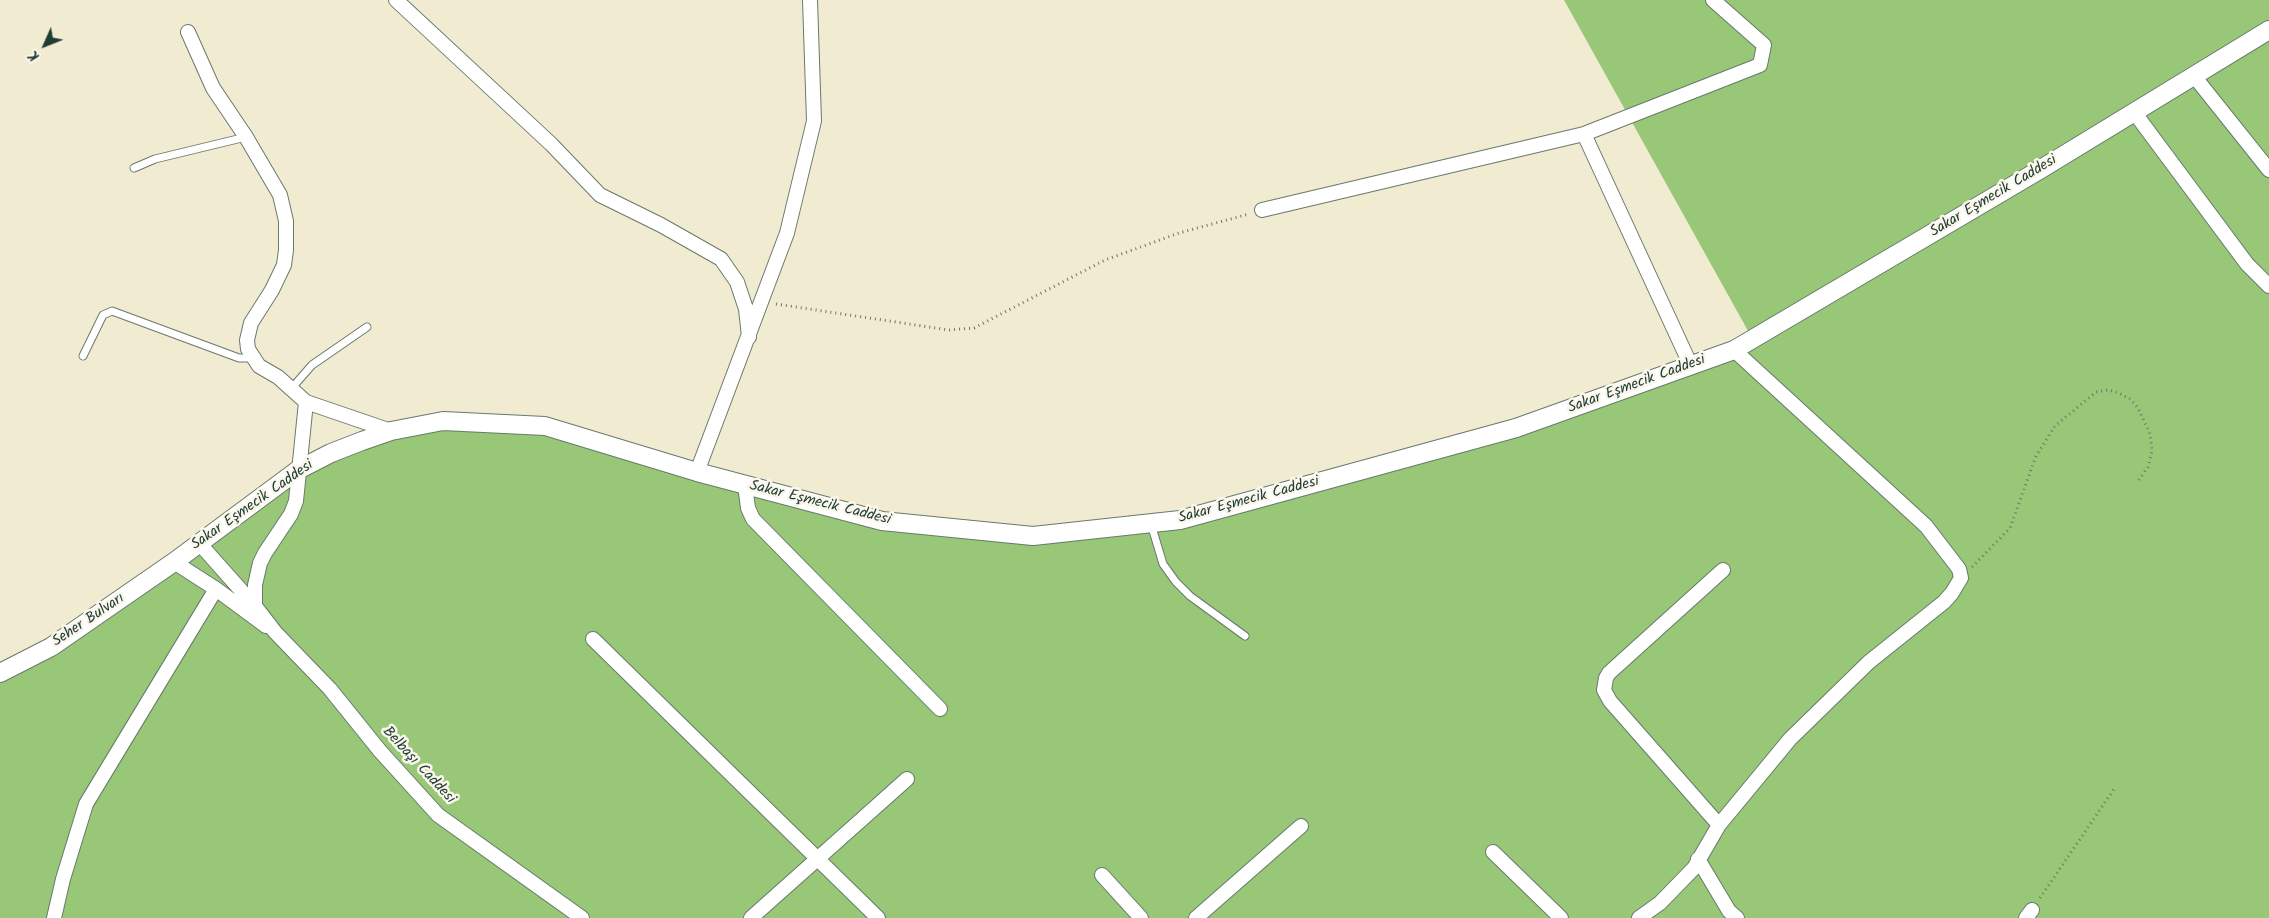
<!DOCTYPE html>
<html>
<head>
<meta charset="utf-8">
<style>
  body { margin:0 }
  #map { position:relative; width:2269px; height:918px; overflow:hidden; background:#f1ebd2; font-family:Kalam,sans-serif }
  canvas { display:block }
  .north { position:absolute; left:20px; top:20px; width:50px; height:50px; -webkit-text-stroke:4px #fbf7ec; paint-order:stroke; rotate:226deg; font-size:14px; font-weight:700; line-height:20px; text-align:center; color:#1f3d34 }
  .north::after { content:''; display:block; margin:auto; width:18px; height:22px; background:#1f3d34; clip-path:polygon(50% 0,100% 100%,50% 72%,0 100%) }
</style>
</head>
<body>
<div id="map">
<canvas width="2269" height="918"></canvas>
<div class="north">K</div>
</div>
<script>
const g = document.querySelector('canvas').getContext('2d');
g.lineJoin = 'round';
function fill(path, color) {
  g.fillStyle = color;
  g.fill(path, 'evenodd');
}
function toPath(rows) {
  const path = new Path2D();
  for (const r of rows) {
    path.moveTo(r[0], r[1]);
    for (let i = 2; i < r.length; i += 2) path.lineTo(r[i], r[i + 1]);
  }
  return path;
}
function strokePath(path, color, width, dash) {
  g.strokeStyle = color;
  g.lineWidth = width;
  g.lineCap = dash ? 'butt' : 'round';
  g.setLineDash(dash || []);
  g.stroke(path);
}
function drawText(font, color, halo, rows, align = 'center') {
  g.font = font + ' Kalam,sans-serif';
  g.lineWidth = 5;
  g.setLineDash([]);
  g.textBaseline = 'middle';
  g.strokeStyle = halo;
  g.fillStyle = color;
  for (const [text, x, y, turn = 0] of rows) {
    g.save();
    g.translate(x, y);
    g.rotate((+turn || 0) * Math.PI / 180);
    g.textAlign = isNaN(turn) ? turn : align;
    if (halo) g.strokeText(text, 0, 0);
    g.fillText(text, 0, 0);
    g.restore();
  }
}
fill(toPath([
  [1564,0,2269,0,2269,918,0,918,0,675,282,480,405,431,512,426,749,485,952,527,1108,530,1441,446,1752,338]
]), '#97c777');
const service = toPath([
  [134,168,155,159,246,137],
  [83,356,103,315,112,311,239,358,253,358],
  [291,389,312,365,367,327],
  [1151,524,1163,564,1176,582,1190,596,1245,636]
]);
const minor = toPath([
  [396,0,551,144,600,195,661,225,721,259,737,282,746,309,749,337],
  [188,32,213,88,246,137,280,195,286,221,286,250,284,265,272,290,251,323,247,340,248,349,259,366,278,377,306,402,296,501,291,514,265,553,260,563,255,585,255,606],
  [2194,76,2269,170],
  [2134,112,2247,264,2269,286],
  [1584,134,1760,65,1764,45,1713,0],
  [1262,210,1584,134,1691,366],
  [306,402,391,431],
  [697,472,787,233,814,121,810,0],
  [745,485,748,508,753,519,940,709],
  [199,543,255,606,275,632,330,689,380,751,438,815,582,918],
  [174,562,216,589,266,626],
  [593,639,878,918],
  [1719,825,1790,739,1869,662,1944,602,1952,593,1961,578,1959,569,1926,526,1734,350],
  [1493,852,1561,918],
  [1698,859,1729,911,1737,918],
  [1102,875,1141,918],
  [54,918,63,879,86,804,216,589],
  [751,918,907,779],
  [1196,918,1301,826],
  [1639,918,1660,903,1694,868,1719,825,1610,701,1604,690,1606,678,1609,673,1723,570],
  [2026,918,2032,910]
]);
const tertiary = toPath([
  [0,673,51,647,174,562,298,470,331,453,362,441,391,431,443,421,545,426,697,472,882,521,1033,536,1180,520,1516,428,1734,350,2041,169,2269,30]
]);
strokePath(service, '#687a6b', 9);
strokePath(minor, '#687a6b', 16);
strokePath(tertiary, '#687a6b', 20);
strokePath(toPath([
  [776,304,949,330,974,328,1105,260,1179,233,1249,214],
  [1972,567,2010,528,2036,456,2055,426,2096,392,2108,390,2119,393,2130,399,2138,408,2150,434,2152,451,2148,467,2138,481],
  [2040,898,2114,789]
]), '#687a6b', 3, [1, 4]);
strokePath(service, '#fff', 7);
strokePath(minor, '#fff', 14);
strokePath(tertiary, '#fff', 18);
drawText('15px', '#1f3d34', '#fbf7ec', [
  ["Sakar Eşmecik Caddesi",1994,197,-31],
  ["Sakar Eşmecik Caddesi",1637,385,-20],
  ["Sakar Eşmecik Caddesi",1249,501,-15],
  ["Sakar Eşmecik Caddesi",820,504,14],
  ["Sakar Eşmecik Caddesi",253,506,-35],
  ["Seher Bulvarı",89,621,-34],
  ["Belbaşı Caddesi",418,766,47]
]);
</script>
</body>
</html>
